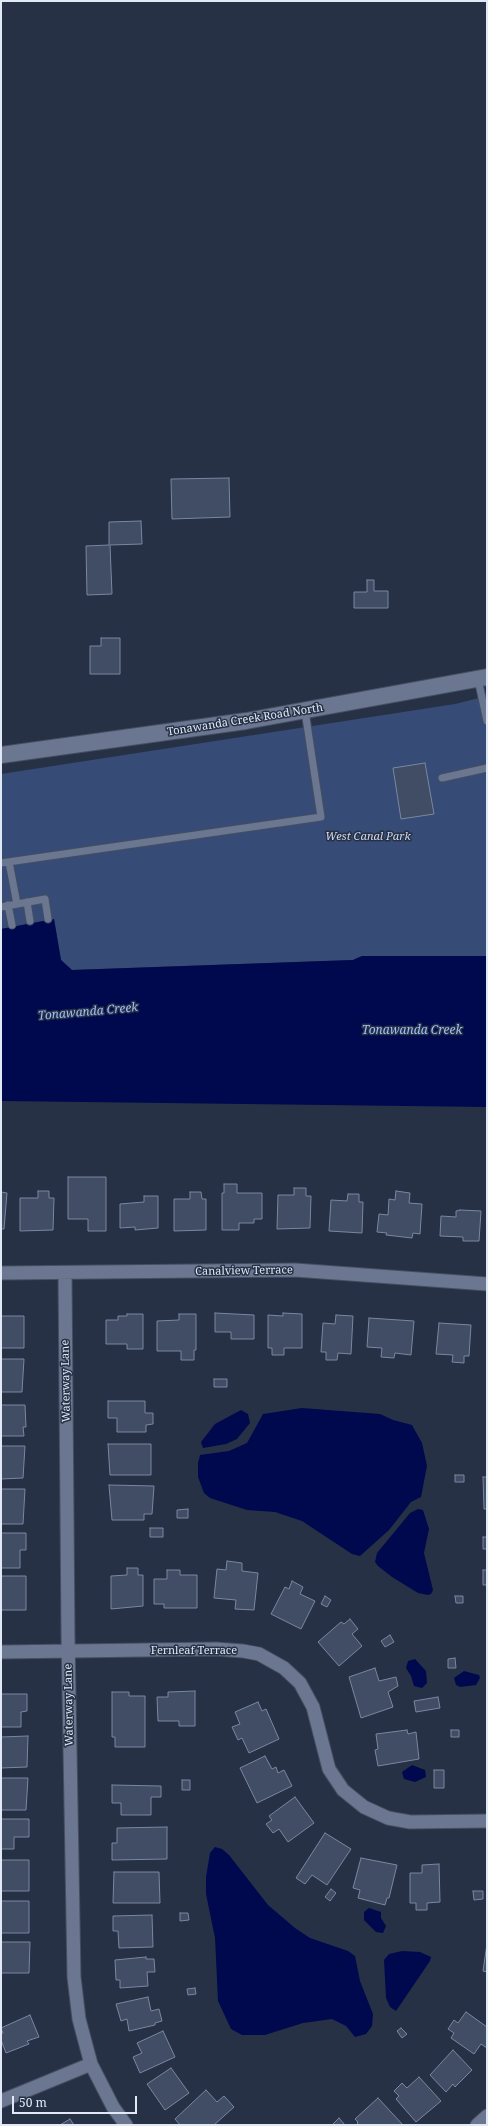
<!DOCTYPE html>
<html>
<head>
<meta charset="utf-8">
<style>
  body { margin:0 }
  #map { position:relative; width:488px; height:2126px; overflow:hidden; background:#263146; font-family:"Noto Serif",serif }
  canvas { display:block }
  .frame { position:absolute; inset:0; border:2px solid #e1e9f7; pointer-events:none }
  .scale { position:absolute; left:12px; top:2096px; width:125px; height:18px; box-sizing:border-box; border:2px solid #e1e9f7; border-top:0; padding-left:5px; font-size:12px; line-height:14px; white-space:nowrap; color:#e1e9f7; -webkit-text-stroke:3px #263146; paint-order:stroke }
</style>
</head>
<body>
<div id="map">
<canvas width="488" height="2126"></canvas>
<div class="frame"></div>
<div class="scale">50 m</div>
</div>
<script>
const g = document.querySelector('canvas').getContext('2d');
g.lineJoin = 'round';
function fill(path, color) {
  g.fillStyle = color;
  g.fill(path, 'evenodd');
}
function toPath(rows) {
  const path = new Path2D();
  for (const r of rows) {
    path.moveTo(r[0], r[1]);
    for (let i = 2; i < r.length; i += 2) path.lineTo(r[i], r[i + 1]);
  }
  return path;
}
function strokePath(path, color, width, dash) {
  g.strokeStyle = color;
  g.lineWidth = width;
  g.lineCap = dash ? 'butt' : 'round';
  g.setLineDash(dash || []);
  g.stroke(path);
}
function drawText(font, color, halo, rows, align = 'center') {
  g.font = font + ' "Noto Serif",serif';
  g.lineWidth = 3;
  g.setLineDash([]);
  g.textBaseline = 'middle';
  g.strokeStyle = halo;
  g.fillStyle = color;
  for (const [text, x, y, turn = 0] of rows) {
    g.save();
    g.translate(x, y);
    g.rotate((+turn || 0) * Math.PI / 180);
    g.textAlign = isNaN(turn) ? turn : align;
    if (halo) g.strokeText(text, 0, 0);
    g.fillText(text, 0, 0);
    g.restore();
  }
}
fill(toPath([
  [487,696,487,956,362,956,353,960,72,970,61,960,54,919,1,929,1,774,455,704]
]), '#364b75');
fill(toPath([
  [54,919,61,960,72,970,353,960,362,956,487,956,487,1107,1,1101,1,929],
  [302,1408,380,1414,393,1420,412,1425,422,1443,427,1466,421,1497,411,1502,389,1530,360,1556,352,1554,302,1521,275,1512,247,1510,210,1498,204,1493,198,1477,198,1463,200,1455,229,1451,247,1443,263,1414],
  [241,1410,248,1414,250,1423,237,1439,226,1444,203,1448,201,1442,215,1424],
  [418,1509,423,1510,429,1529,424,1553,433,1590,431,1594,428,1595,418,1593,392,1577,378,1566,375,1562,377,1553,410,1513],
  [415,1659,426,1671,427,1683,422,1688,414,1686,411,1676,406,1668,408,1661],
  [464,1671,479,1675,480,1678,476,1685,460,1687,456,1685,454,1678],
  [412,1765,425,1770,426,1777,415,1782,404,1779,402,1772],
  [215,1847,222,1849,229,1855,268,1905,295,1928,310,1938,348,1951,355,1956,360,1981,373,2014,372,2026,366,2034,355,2037,346,2026,332,2019,303,2023,265,2035,242,2035,231,2029,218,2001,215,1938,206,1894,206,1877,210,1853],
  [369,1908,381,1912,381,1918,386,1926,383,1933,376,1932,364,1920,364,1912],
  [402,1951,420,1952,431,1957,430,1961,396,2011,390,2007,386,1998,384,1960,389,1954]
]), '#00094d');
const building = toPath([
  [229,478,230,517,172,519,171,479,229,478],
  [141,521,142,544,110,545,112,594,87,595,86,546,109,545,109,522,141,521],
  [367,580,374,580,374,591,388,591,388,608,354,608,354,592,367,592,367,580],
  [101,638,120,638,120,674,90,674,90,646,101,646,101,638],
  [425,763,434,814,401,819,393,768,425,763],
  [68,1177,106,1177,106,1231,88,1231,88,1219,68,1219,68,1177],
  [224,1184,237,1184,237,1193,262,1193,262,1219,254,1219,254,1223,239,1223,239,1230,222,1230,222,1193,224,1193,224,1184],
  [294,1188,306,1188,306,1196,311,1196,310,1228,277,1229,278,1195,294,1195,294,1188],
  [38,1191,49,1191,49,1198,54,1198,53,1230,20,1231,20,1198,38,1198,38,1191],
  [396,1191,410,1193,409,1203,422,1204,420,1234,413,1233,412,1238,386,1235,387,1233,377,1232,379,1214,388,1215,389,1199,395,1200,396,1191],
  [1,1192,7,1193,4,1229,1,1229,1,1192],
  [190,1192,201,1192,202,1199,206,1199,206,1230,174,1231,174,1199,190,1199,190,1192],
  [348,1194,359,1194,359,1202,363,1202,362,1233,329,1231,331,1200,347,1201,348,1194],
  [144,1196,158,1196,158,1228,135,1230,135,1227,120,1228,120,1204,144,1202,144,1196],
  [460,1210,481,1211,479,1241,463,1241,463,1237,440,1236,441,1216,456,1217,456,1211,460,1210],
  [215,1313,254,1315,254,1339,231,1339,231,1332,215,1332,215,1313],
  [283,1313,302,1314,302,1348,284,1348,284,1355,272,1355,272,1348,268,1348,268,1315,283,1316,283,1313],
  [127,1314,143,1314,143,1349,127,1349,127,1344,106,1344,106,1320,118,1320,118,1316,127,1316,127,1314],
  [179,1314,196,1314,196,1350,194,1350,194,1360,181,1360,181,1351,157,1351,157,1321,179,1320,179,1314],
  [336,1315,353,1316,351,1354,338,1353,337,1360,326,1360,326,1352,321,1352,323,1323,335,1324,336,1315],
  [1,1316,24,1316,24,1348,1,1348,1,1316],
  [369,1318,414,1321,411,1355,395,1353,394,1358,381,1357,382,1348,367,1347,369,1318],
  [439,1323,471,1325,469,1356,464,1356,464,1363,452,1362,453,1355,436,1354,439,1323],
  [1,1359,24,1359,22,1392,1,1392,1,1359],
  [214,1379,227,1379,227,1387,214,1387,214,1379],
  [108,1401,145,1401,145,1413,153,1413,153,1424,146,1425,146,1432,117,1432,117,1418,108,1418,108,1401],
  [1,1405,25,1405,26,1427,23,1427,24,1436,1,1436,1,1405],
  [108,1444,151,1444,151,1475,110,1475,108,1444],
  [1,1446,25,1446,23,1478,1,1479,1,1446],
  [455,1475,464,1475,464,1482,455,1482,455,1475],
  [483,1477,487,1477,487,1509,484,1509,483,1477],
  [109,1485,154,1486,152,1514,144,1514,144,1520,112,1520,109,1485],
  [1,1489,25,1489,23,1524,1,1524,1,1489],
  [188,1509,188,1518,177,1518,177,1510,188,1509],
  [150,1528,163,1528,163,1537,150,1537,150,1528],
  [1,1533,26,1533,26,1550,20,1550,20,1568,1,1568,1,1533],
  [483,1537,487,1537,487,1549,483,1549,483,1537],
  [227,1561,242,1563,242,1571,258,1573,254,1610,235,1609,236,1600,214,1598,217,1569,226,1570,227,1561],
  [127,1568,138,1568,138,1575,143,1575,143,1606,111,1609,111,1576,127,1575,127,1568],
  [167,1570,180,1570,180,1575,197,1575,197,1608,164,1608,164,1604,154,1604,154,1579,167,1579,167,1570],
  [483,1570,487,1570,487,1585,483,1585,483,1570],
  [1,1576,26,1576,26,1610,1,1610,1,1576],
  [292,1581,303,1587,300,1594,315,1601,301,1629,271,1614,285,1587,289,1589,292,1581],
  [325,1596,331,1600,327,1607,321,1604,325,1596],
  [455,1596,463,1596,463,1603,456,1603,455,1596],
  [350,1619,358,1629,352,1634,362,1646,339,1666,318,1642,341,1622,344,1624,350,1619],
  [390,1635,394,1642,385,1647,381,1641,390,1635],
  [455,1658,456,1668,448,1668,448,1659,455,1658],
  [375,1668,379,1681,396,1677,398,1686,388,1692,393,1707,361,1718,349,1677,375,1668],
  [195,1691,195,1726,179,1726,179,1721,158,1721,157,1697,168,1697,168,1692,195,1691],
  [112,1692,129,1692,129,1696,145,1696,145,1747,115,1747,115,1737,112,1737,112,1692],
  [1,1694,27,1694,27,1711,21,1712,21,1727,1,1727,1,1694],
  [438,1697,440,1708,416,1712,414,1701,438,1697],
  [258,1702,262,1711,266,1709,279,1739,249,1753,242,1738,238,1740,232,1727,240,1724,235,1712,258,1702],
  [407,1730,408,1734,416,1732,419,1759,378,1766,375,1750,378,1749,376,1734,407,1730],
  [451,1730,459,1730,459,1737,451,1737,451,1730],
  [28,1736,27,1767,1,1768,1,1737,28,1736],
  [265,1756,272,1769,276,1767,278,1773,284,1770,292,1786,257,1803,240,1768,265,1756],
  [434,1770,444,1770,444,1788,434,1788,434,1770],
  [1,1778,28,1778,26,1810,1,1810,1,1778],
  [182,1780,190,1780,190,1790,182,1790,182,1780],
  [112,1785,161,1786,161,1797,151,1797,151,1815,121,1815,121,1803,112,1803,112,1785],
  [295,1797,314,1823,288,1842,279,1829,273,1833,266,1824,272,1820,269,1816,295,1797],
  [1,1819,29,1819,29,1837,14,1837,14,1849,1,1849,1,1819],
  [167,1827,167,1859,112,1860,112,1843,117,1843,117,1828,167,1827],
  [325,1833,351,1849,327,1885,312,1875,305,1884,296,1878,325,1833],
  [361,1858,397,1865,389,1898,387,1898,385,1905,358,1898,360,1890,353,1888,361,1858],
  [1,1860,29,1860,29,1891,1,1891,1,1860],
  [439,1864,440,1902,427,1903,427,1910,416,1910,416,1903,410,1903,410,1873,422,1873,422,1865,439,1864],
  [114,1872,159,1872,160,1903,113,1903,114,1872],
  [331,1889,336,1893,330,1901,325,1897,331,1889],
  [473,1891,483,1891,483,1899,474,1900,473,1891],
  [1,1901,29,1901,29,1933,1,1933,1,1901],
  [180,1913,188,1913,189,1920,180,1921,180,1913],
  [152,1915,153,1947,119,1948,118,1931,113,1931,113,1916,152,1915],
  [1,1942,30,1942,29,1973,1,1973,1,1942],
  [487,1944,487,1972,483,1971,487,1944],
  [146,1957,146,1959,154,1959,155,1972,147,1972,148,1986,120,1988,120,1980,116,1980,115,1960,146,1957],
  [195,1988,196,1994,188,1995,187,1989,195,1988],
  [148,1997,151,2011,159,2009,162,2021,155,2023,155,2025,129,2031,127,2019,121,2021,116,2004,148,1997],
  [466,2012,487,2027,487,2048,481,2044,474,2054,451,2038,454,2033,448,2029,454,2020,458,2023,466,2012],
  [30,2015,39,2037,27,2041,29,2044,6,2053,1,2040,1,2034,3,2033,1,2028,30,2015],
  [401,2028,407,2034,402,2038,397,2031,401,2028],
  [163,2031,175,2057,140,2073,133,2057,142,2053,137,2043,163,2031],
  [453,2050,472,2070,455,2087,453,2084,446,2092,430,2075,453,2050],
  [171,2068,189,2093,165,2110,147,2084,171,2068],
  [419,2077,441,2101,416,2122,396,2099,399,2096,394,2091,402,2083,407,2088,419,2077],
  [206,2090,217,2102,224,2096,234,2107,214,2125,180,2125,175,2119,206,2090],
  [378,2098,403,2125,359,2125,357,2123,358,2122,355,2119,378,2098],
  [339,2118,345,2125,332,2125,339,2118],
  [70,2119,74,2125,60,2125,70,2119]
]);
fill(building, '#414d64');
strokePath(building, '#7a87a0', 1);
const service = toPath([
  [478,679,487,721],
  [442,778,487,768],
  [9,862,17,904],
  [1,863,321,817,305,711],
  [27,902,30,921],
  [8,905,12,925],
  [1,907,45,899,48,919]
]);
const minor = toPath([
  [1,1273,295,1270,487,1284],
  [65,1274,68,1636,74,1977,79,2019,91,2064,113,2107,126,2125],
  [1,1652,216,1649,243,1651,259,1654,284,1668,300,1683,313,1707,329,1769,343,1790,364,1807,388,1818,410,1822,487,1821],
  [1,2101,91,2064],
  [477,2125,487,2116]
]);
const tertiary = toPath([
  [1,755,246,721,487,677]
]);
strokePath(service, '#464e61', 9);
strokePath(minor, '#464e61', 15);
strokePath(tertiary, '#464e61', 18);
strokePath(service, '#6b7790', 7);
strokePath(minor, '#6b7790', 13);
strokePath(tertiary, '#6b7790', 16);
drawText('11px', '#e1e9f7', '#263146', [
  ["Tonawanda Creek Road North",245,720,-9],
  ["Canalview Terrace",244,1271,-1],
  ["Waterway Lane",66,1381,-91],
  ["Fernleaf Terrace",194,1651],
  ["Waterway Lane",69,1705,-91]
]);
drawText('italic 11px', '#d0daef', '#263146', [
  ["West Canal Park",368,837]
]);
drawText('italic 12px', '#a1bffa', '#263146', [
  ["Tonawanda Creek",88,1012,-5],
  ["Tonawanda Creek",412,1031]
]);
</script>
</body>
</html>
